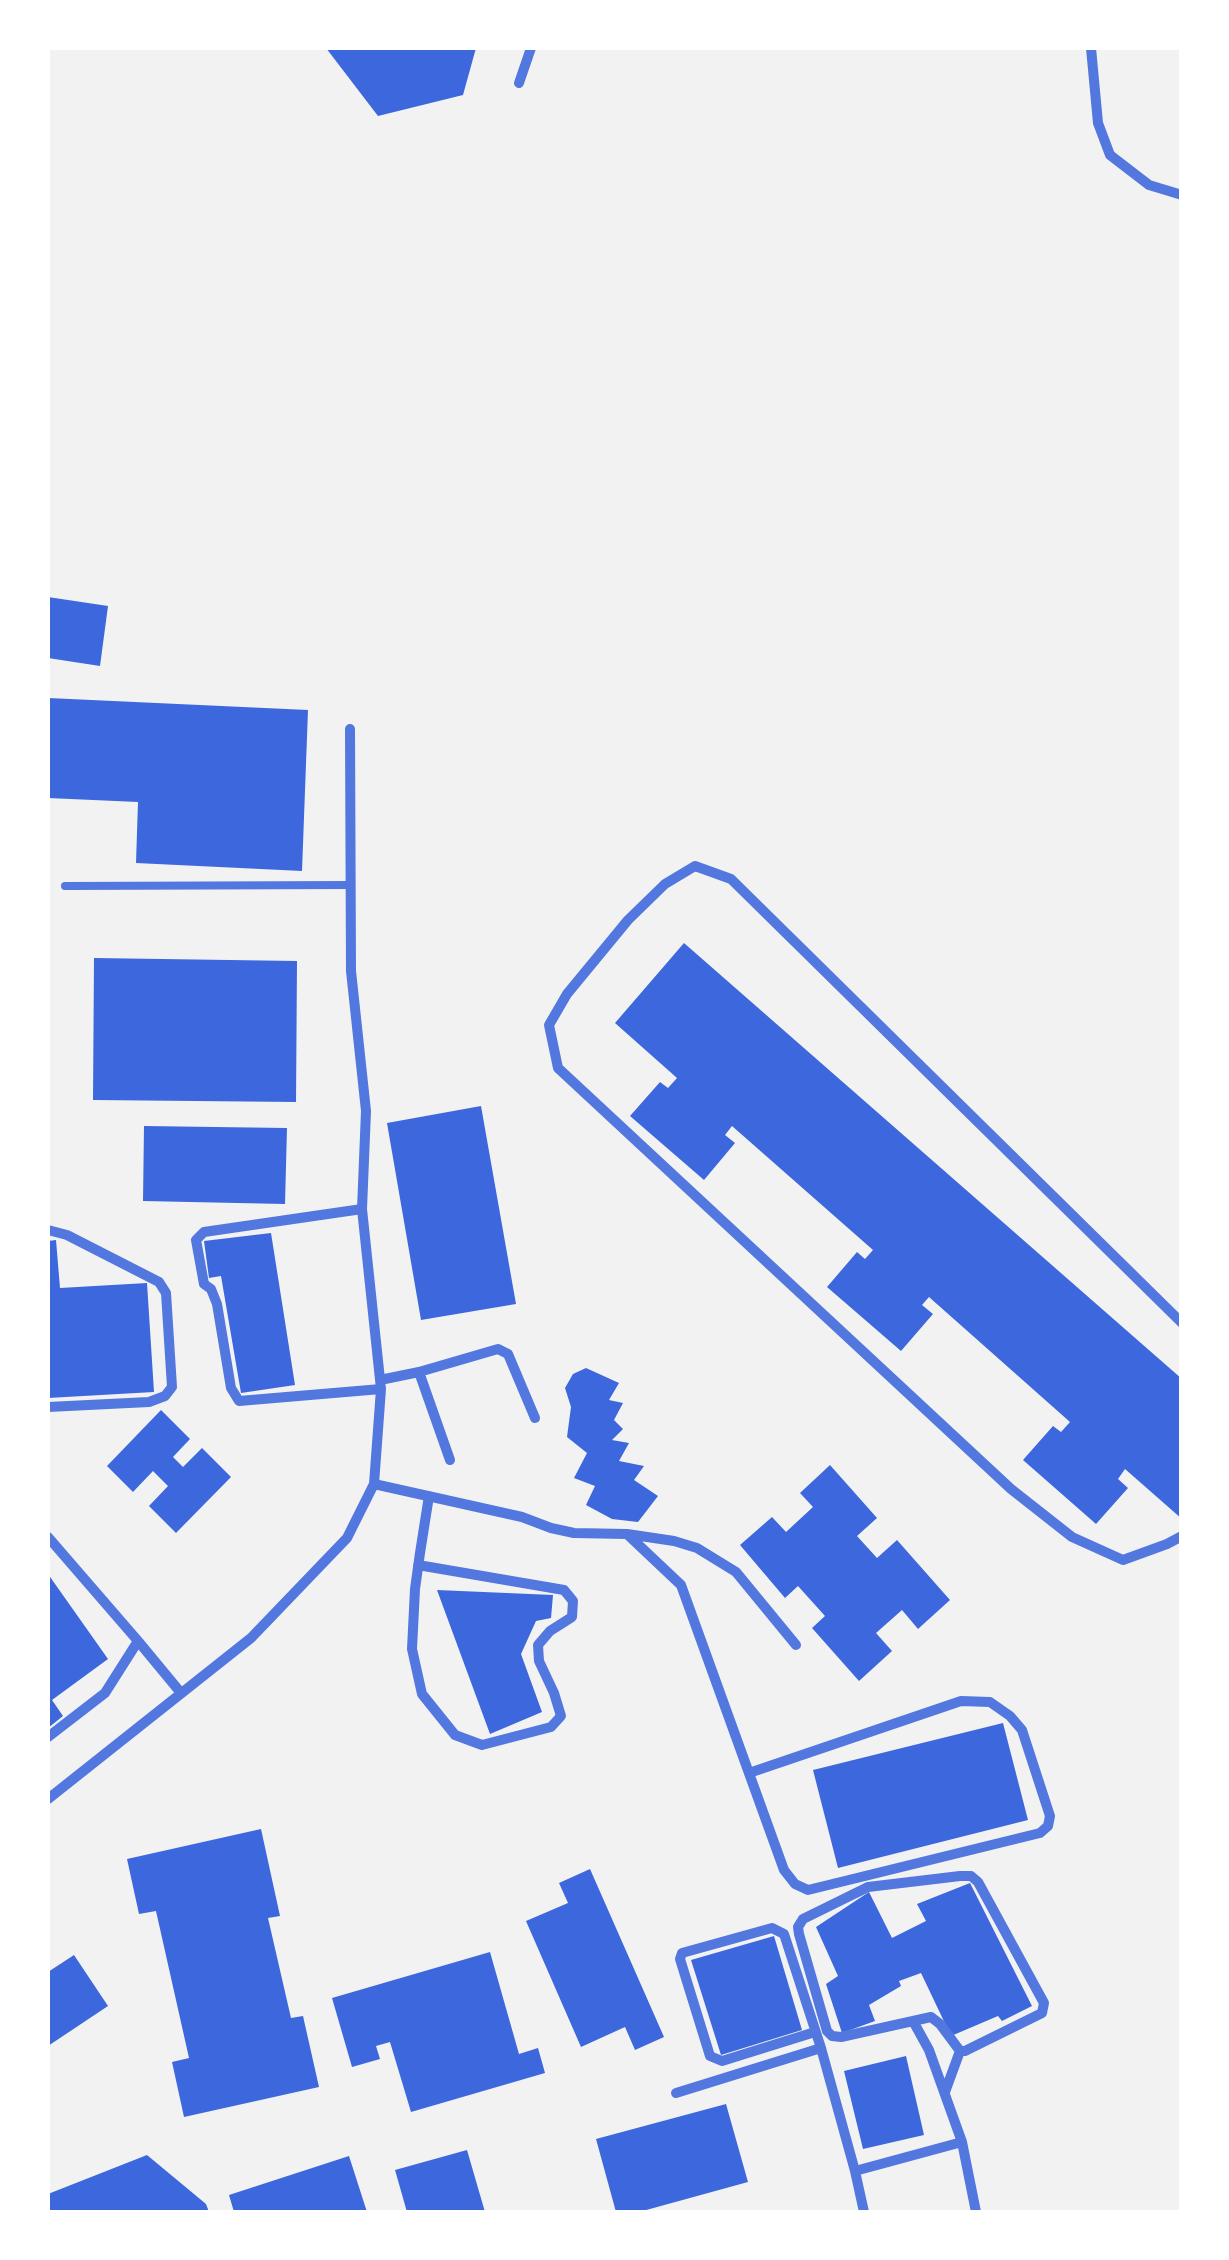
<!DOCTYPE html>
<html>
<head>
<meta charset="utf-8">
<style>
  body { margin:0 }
  #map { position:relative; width:1229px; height:2260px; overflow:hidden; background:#f2f2f2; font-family:"Playfair Display",serif }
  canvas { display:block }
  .frame { position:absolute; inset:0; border:50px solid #fff; pointer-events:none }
</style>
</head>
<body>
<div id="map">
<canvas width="1229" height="2260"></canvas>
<div class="frame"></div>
</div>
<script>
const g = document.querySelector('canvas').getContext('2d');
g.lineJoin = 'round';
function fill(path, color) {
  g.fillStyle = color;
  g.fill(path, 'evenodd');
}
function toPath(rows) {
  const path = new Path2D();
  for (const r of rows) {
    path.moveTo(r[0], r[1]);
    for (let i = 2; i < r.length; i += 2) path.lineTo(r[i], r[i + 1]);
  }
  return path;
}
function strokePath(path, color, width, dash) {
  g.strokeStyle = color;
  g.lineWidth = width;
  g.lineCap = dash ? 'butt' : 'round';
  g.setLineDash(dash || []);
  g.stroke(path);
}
fill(toPath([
  [326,48,476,48,463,95,378,116],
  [48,597,108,606,100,666,48,658],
  [48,698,308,710,302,871,136,863,138,802,48,798],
  [684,943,1182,1379,1182,1519,1125,1469,1118,1479,1128,1488,1096,1524,1023,1460,1053,1426,1061,1432,1070,1422,929,1297,922,1305,933,1314,901,1351,827,1287,857,1252,865,1259,873,1250,732,1126,725,1135,735,1143,704,1180,630,1116,660,1082,668,1088,677,1078,615,1023],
  [94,958,297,961,296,1102,93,1100],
  [481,1106,516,1304,421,1320,387,1123],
  [144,1126,287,1128,285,1204,143,1201],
  [271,1233,295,1385,241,1393,221,1276,209,1278,204,1241],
  [56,1240,60,1288,147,1283,154,1392,48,1398,48,1241],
  [586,1368,619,1383,609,1400,623,1403,614,1420,623,1429,612,1440,629,1443,619,1461,644,1466,634,1480,658,1496,638,1522,612,1519,586,1505,595,1486,574,1478,587,1453,567,1437,571,1407,565,1388,573,1374],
  [161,1410,190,1439,173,1457,183,1467,202,1448,231,1477,176,1533,149,1506,168,1486,153,1471,133,1492,107,1466],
  [830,1465,877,1518,857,1536,877,1558,897,1540,950,1600,918,1629,902,1610,876,1633,892,1651,859,1681,812,1628,825,1616,798,1586,785,1598,740,1545,772,1517,786,1532,813,1507,800,1493],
  [48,1574,108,1659,52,1700,63,1716,48,1728],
  [437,1590,553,1595,551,1618,536,1621,521,1654,542,1712,490,1734],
  [1003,1723,1028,1820,838,1868,813,1770],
  [261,1829,280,1916,268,1918,291,2018,303,2016,319,2087,184,2117,172,2062,189,2058,156,1911,139,1914,127,1859],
  [590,1869,664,2037,635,2050,625,2027,581,2047,526,1921,568,1903,559,1883],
  [970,1883,1032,2006,1002,2021,998,2016,951,2036,921,1973,899,1981,901,1986,869,2005,875,2021,842,2033,826,1984,838,1976,816,1927,869,1892,892,1938,926,1921,917,1904],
  [774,1936,802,2030,721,2055,691,1960],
  [490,1952,519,2054,538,2048,545,2073,411,2112,390,2042,376,2046,380,2059,352,2067,332,1998],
  [74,1955,108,2006,48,2046,48,1972],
  [906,2056,924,2135,863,2149,844,2071],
  [726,2104,748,2182,639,2212,616,2212,596,2139],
  [467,2150,485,2212,407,2212,395,2170],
  [147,2155,206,2204,209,2212,48,2212,48,2194],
  [349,2156,367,2212,234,2212,229,2195]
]), '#3d67dc');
strokePath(toPath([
  [65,886,351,885]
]), '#5277de', 8);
strokePath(toPath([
  [1091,48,1098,123,1110,155,1149,185,1182,195],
  [519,83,531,48],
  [362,1209,204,1232,196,1240,204,1284,211,1289,217,1304,231,1388,239,1401,381,1389],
  [48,1230,67,1235,159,1282,166,1293,172,1387,165,1396,149,1402,48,1407],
  [1182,1323,731,879,695,866,665,884,628,920,567,994,549,1025,558,1068,1011,1489,1072,1537,1123,1560,1167,1544,1182,1536],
  [419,1372,450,1460],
  [380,1380,419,1372,498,1349,508,1354,535,1418],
  [374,1484,522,1517,551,1528,574,1533,627,1534,674,1541,697,1548,736,1572,796,1645],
  [627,1534,681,1585,784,1870,795,1884,808,1890,1040,1833,1048,1826,1050,1816,1022,1730,1010,1716,990,1702,961,1701,749,1773],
  [48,1537,138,1641,105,1693,48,1737],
  [418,1565,564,1590,573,1601,572,1617,550,1631,538,1645,539,1661,554,1693,561,1716,551,1727,482,1745,455,1735,422,1694,412,1649,415,1589,420,1553,429,1496],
  [138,1641,181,1693],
  [48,1799,251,1638,347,1538,374,1484,381,1389,362,1209,366,1111,351,971,350,729],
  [960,1876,971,1876,978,1882,1044,2003,1042,2013,965,2051,960,2051,940,2024,931,2017,841,2037,832,2036,827,2031,799,1934,798,1927,803,1919,868,1887,960,1876],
  [913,2021,929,2050,962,2142,976,2212],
  [815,2032,722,2061,710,2056,680,1959,682,1953,772,1928,784,1934,821,2048],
  [945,2092,960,2051],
  [676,2093,821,2048,855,2171,962,2142],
  [855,2171,864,2212]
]), '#5277de', 10);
</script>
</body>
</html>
